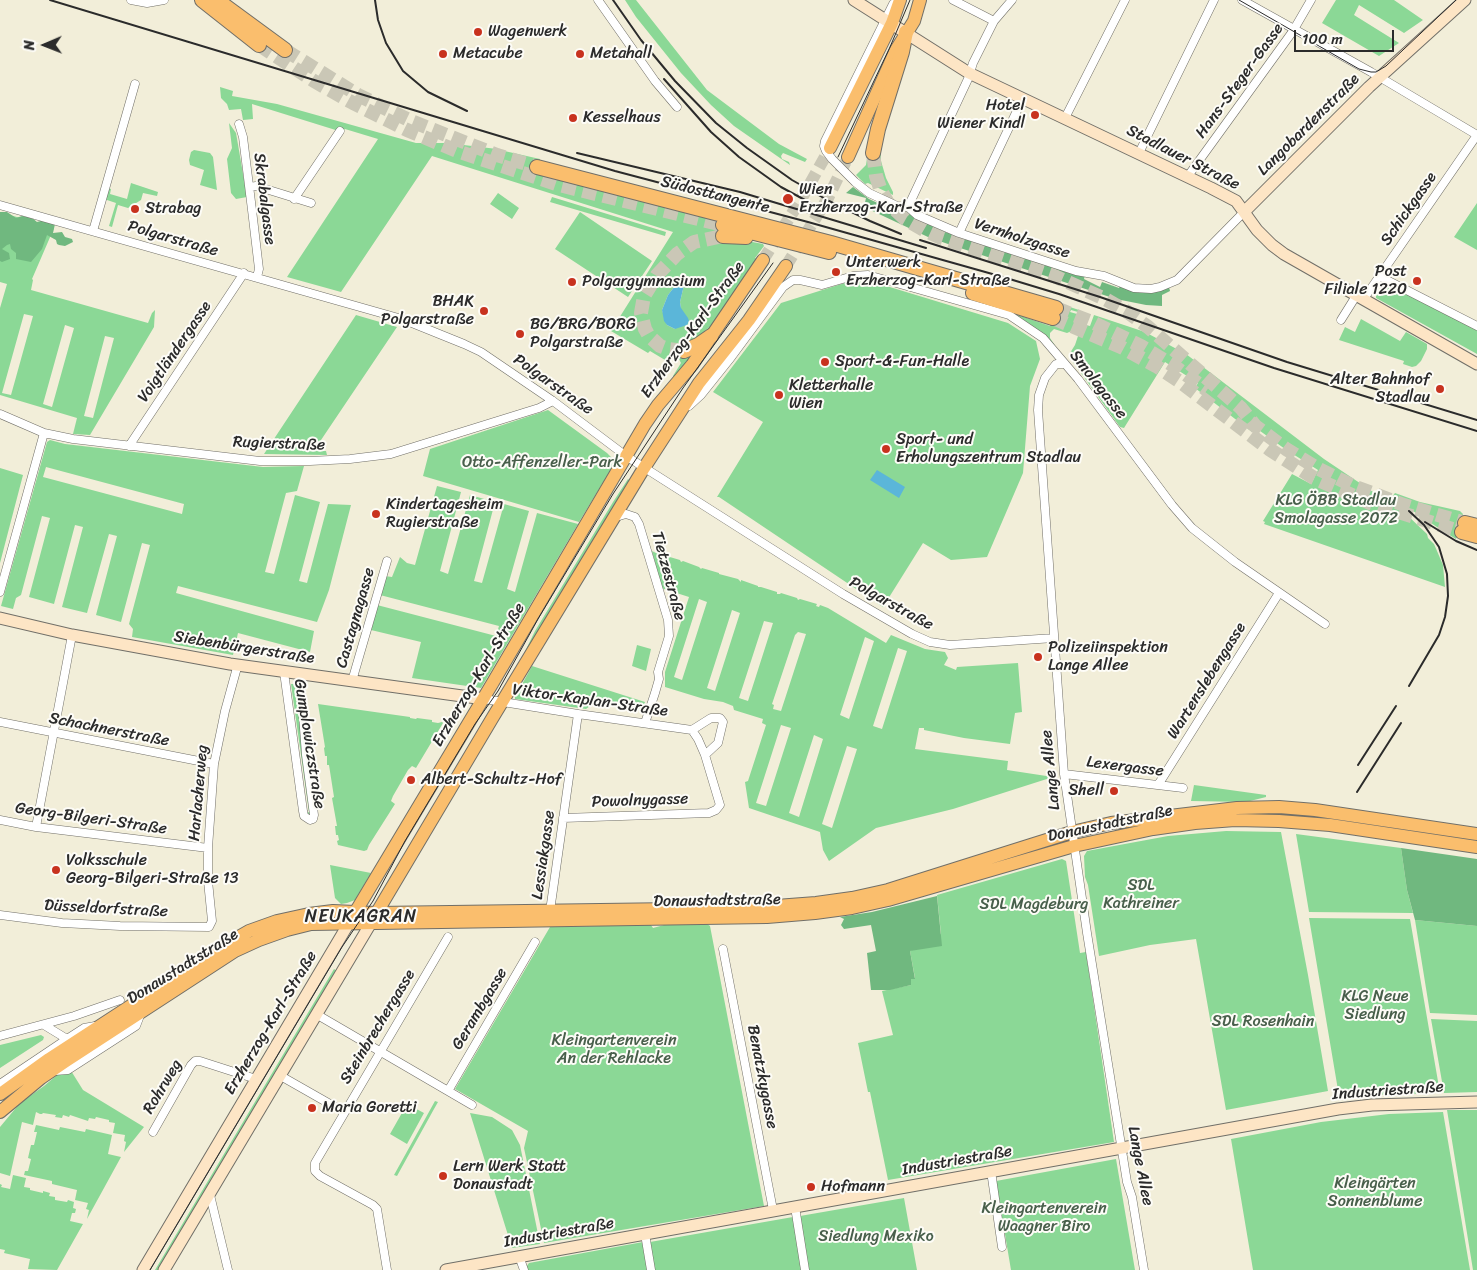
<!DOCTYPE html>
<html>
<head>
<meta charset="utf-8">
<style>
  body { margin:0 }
  #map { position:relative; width:1477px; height:1270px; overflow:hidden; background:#f2eed9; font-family:Sriracha,sans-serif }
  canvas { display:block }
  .north { position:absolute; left:20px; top:20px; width:50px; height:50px; -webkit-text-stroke:4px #fdfcf7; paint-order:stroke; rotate:269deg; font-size:14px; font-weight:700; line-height:20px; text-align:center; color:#2b2b2b }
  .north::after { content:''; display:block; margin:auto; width:18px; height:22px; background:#2b2b2b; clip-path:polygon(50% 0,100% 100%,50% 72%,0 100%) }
  .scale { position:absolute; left:1294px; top:30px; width:100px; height:22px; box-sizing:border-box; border:2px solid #2b2b2b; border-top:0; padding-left:6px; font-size:15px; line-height:18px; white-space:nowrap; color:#2b2b2b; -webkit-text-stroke:4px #fdfcf7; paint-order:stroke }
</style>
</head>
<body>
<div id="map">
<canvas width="1477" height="1270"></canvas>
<div class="north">N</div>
<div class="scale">100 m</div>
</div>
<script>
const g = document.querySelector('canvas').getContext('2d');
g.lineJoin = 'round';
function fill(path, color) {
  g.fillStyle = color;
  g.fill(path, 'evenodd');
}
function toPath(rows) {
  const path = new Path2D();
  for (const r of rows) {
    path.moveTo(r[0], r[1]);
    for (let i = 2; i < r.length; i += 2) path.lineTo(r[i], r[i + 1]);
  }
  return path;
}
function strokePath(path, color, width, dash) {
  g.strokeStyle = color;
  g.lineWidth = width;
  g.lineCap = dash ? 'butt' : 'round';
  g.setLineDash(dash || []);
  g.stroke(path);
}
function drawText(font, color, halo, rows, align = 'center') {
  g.font = font + ' Sriracha,sans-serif';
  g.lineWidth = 4;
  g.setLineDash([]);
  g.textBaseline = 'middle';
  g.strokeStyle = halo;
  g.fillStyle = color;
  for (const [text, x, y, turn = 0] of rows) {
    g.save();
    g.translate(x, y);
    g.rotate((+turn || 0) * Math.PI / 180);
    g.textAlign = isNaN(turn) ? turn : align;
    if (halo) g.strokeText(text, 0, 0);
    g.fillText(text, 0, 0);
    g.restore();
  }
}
fill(toPath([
  [625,0,636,0,707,90,779,144,807,159,805,162,783,153,781,156,782,159,789,162,790,165,734,126,711,105,681,73,636,17],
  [1336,0,1394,0,1423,20,1404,33,1359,5,1354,15,1399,43,1379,56,1322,23],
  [220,87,233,91,232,96,277,104,416,143,447,143,497,149,497,151,499,152,500,150,540,159,539,163,723,220,747,241,763,244,764,246,755,258,758,259,713,324,697,338,682,343,683,356,691,356,675,378,673,376,681,363,678,357,671,356,670,363,650,351,648,353,611,331,673,232,432,156,341,292,287,277,378,139,345,129,342,132,252,104,253,119,243,120,241,109,229,110,227,104,221,98],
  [682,283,684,285,680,302,681,308,675,329,667,325,662,310,668,295,675,286],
  [229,123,236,133,247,197,236,199,231,193,227,159,232,148],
  [194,150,210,153,213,157,217,190,200,185,204,170,190,165,189,160,191,152],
  [868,152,881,152,881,161,886,178,893,192,893,195,868,183,865,184,856,175,866,165],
  [131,183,158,192,157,196,143,193,141,200,128,208,118,205,112,227,109,226,116,203,104,199,107,188,111,189,110,194,127,199],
  [498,193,519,208,512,219,490,204],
  [552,197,666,232,665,236,550,202],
  [1477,203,1477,250,1454,237],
  [0,212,54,228,32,279,33,280,31,290,148,323,152,313,155,310,154,327,90,435,73,434,77,418,0,395,0,308,7,284,0,282],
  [24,314,33,316,11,395,2,393],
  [65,325,74,328,52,407,43,404],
  [105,336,114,338,93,418,84,416],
  [580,212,652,261,628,297,555,249],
  [851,281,870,281,1008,323,1036,341,1040,359,1030,386,1023,473,987,557,951,560,923,543,883,607,719,497,717,497,763,422,713,392,781,303],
  [1385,282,1477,330,1477,354,1376,298,1376,296],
  [1058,303,1079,310,1078,312,1071,310,1070,312,1077,314,1075,321,1079,323,1076,329,1067,333,1054,329,1050,333,1050,338,1058,350,1012,313,1050,326],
  [356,315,397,327,321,440,321,451,326,451,327,455,264,454],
  [1094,315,1145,332,1186,354,1324,459,1406,514,1427,534,1428,538,1434,544,1443,565,1445,587,1264,524,1265,522,1263,521,1292,474,1311,484,1318,470,1285,449,1256,428,1252,432,1195,388,1198,383,1165,362,1124,428,1120,427,1070,358,1070,353,1075,345,1082,324,1090,326],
  [1361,319,1400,341,1406,332,1427,344,1427,349,1421,361,1416,366,1412,367,1403,364,1404,361,1339,340,1345,327,1355,332],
  [548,410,607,453,614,460,610,471,579,522,423,476,430,449],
  [50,440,65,444,263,467,304,466,297,491,286,493,265,572,274,574,295,495,320,502,299,581,307,583,328,504,351,505,329,590,317,622,178,586,176,593,314,631,310,652,238,633,233,655,132,637,133,629,129,624,150,545,142,543,121,622,96,615,117,536,109,534,87,613,62,607,83,527,75,525,54,604,29,597,50,518,42,516,21,595,16,598,13,609,1,606,47,442],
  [46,467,184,504,182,514,43,477],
  [0,468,23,475,0,563],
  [628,479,629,480,508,686,535,631,613,502],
  [437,486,461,492,440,571,448,574,470,495,495,502,474,581,482,583,504,504,529,511,507,589,515,592,537,513,578,524,481,688,412,678,421,642,371,630,377,605,496,636,499,626,380,595,385,576,392,577,400,557,407,563,415,565],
  [1395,493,1420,502,1460,511,1463,514,1456,539,1443,531,1392,497],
  [652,551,662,556,663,555,680,560,681,562,683,561,699,567,701,569,702,568,719,573,719,574,738,579,741,582,741,580,758,586,758,587,761,587,777,592,777,594,780,594,781,593,797,598,798,600,800,599,817,604,816,606,819,607,820,605,828,608,886,643,891,635,925,649,945,652,948,658,944,665,956,670,957,667,1018,663,1022,712,1015,713,1010,744,964,738,924,730,924,728,919,728,915,749,1008,761,1007,770,1053,777,953,809,876,828,829,861,823,850,820,832,749,808,745,782,748,781,766,725,762,723,763,719,734,710,733,706,723,702,704,699,665,687,665,672,689,597,661,588],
  [699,599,707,602,682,680,674,677],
  [732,610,740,613,715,691,707,688],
  [764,621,773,623,748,701,739,698],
  [798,632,806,634,781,711,773,709,774,705,772,704,795,635],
  [865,637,874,641,849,719,840,715],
  [898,648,907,651,882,729,873,726],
  [781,725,791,728,766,806,756,803],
  [814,735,823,739,799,817,789,813],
  [847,746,857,749,832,828,822,824],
  [637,645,651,649,646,671,632,666],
  [532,666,645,702,642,710,594,703,586,709,515,699,515,697],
  [291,684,295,684,313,814,311,818,306,813,309,812],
  [318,704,410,717,410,718,416,719,417,718,432,720,432,722,438,723,442,722,443,723,416,768,412,766,408,770,393,796,391,801,395,804,369,845,367,850,364,851,338,845,337,841,339,840,338,835,336,835,335,826,337,826,332,798,334,797,329,765,327,765,327,756,325,756,324,748,325,747],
  [1194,785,1266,795,1266,797,1246,802,1191,801],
  [1226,831,1281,832,1308,975,1328,1091,1226,1110,1196,939,1150,945,1099,956,1088,885,1085,877,1084,856,1087,851,1168,836],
  [1296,834,1401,848,1407,890,1413,913,1309,912],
  [1062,859,1066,861,1080,953,1086,952,1114,1142,888,1180,870,1092,868,1092,858,1043,893,1035,882,991,911,985,911,979,915,978,910,951,941,934,937,895],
  [330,865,371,873,355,900,347,903,341,904,335,898],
  [1309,918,1410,919,1440,1093,1339,1096],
  [1415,920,1477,926,1477,1015,1430,1013],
  [707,924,710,926,764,1206,544,1243,524,1148,528,1131,455,1089,550,927,651,925,653,928,664,925],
  [334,969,337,971,159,1270,155,1270],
  [1431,1019,1477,1021,1477,1092,1444,1093],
  [41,1035,44,1037,43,1040,0,1068,0,1045],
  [68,1066,83,1090,144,1127,124,1152,126,1142,124,1141,125,1135,113,1133,115,1123,109,1122,109,1120,96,1117,95,1119,89,1118,88,1121,70,1115,69,1117,63,1115,62,1118,55,1117,56,1115,43,1113,42,1114,40,1114,36,1112,33,1125,22,1122,10,1176,0,1173,0,1127,20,1103,44,1086],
  [435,1101,438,1102,434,1109,397,1176,394,1175],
  [407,1104,424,1113,407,1144,390,1134],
  [1477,1110,1477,1270,1473,1270,1447,1110],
  [1443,1112,1470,1270,1253,1270,1231,1139,1321,1122,1389,1114],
  [470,1113,492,1117,512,1130,520,1145,540,1244,512,1248],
  [36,1125,59,1130,60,1127,85,1132,86,1129,112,1135,108,1154,121,1157,87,1219,89,1210,86,1209,88,1203,75,1200,77,1190,52,1184,52,1181,24,1175,25,1171,28,1171,31,1159,28,1158,31,1145,34,1145,37,1132,34,1132],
  [1116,1159,1135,1270,1011,1270,996,1181],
  [13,1175,26,1178,24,1187,30,1188,30,1190,43,1193,43,1191,50,1193,49,1196,55,1197,55,1200,67,1202,68,1200,74,1202,73,1208,76,1209,75,1213,72,1213,70,1221,83,1224,57,1270,28,1269,30,1259,4,1253,5,1250,0,1249,0,1184,2,1185,1,1187,10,1189],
  [904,1198,917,1270,809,1270,800,1216],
  [793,1217,802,1270,655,1270,650,1242],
  [643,1242,648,1270,527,1270,526,1267,529,1263]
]), '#8bd896');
fill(toPath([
  [853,187,869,199,895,211,906,211,939,230,1052,267,1085,275,1084,279,1100,287,1102,282,1119,288,1120,285,1169,287,1170,291,1162,295,1162,306,1146,305,1116,299,948,244,928,237,864,207,866,198,846,193],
  [0,212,7,212,16,218,22,216,31,217,37,222,44,220,55,224,53,233,62,232,65,237,72,239,73,242,65,246,59,245,57,244,56,240,47,235,42,249,31,262,16,259,16,253,11,249,10,244,7,245,2,249,9,253,10,259,2,262,0,261],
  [1401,848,1477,859,1477,926,1415,920,1407,890],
  [937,896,942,946,910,951,915,979,911,979,911,985,890,990,871,990,867,953,876,951,871,925,844,929,841,925,844,919,840,917,872,912]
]), '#70b87f');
fill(toPath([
  [682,283,684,285,680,302,681,308,688,318,689,321,687,325,675,329,667,325,664,321,662,310,668,295,675,286],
  [877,470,905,487,899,498,870,480]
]), '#5bb6d9');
strokePath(toPath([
  [763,260,803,196,830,148],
  [786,266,828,198,848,157]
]), '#cac7b6', 12, [12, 6]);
strokePath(toPath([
  [259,45,314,81,353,103,407,130,457,151,559,185,723,225],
  [285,50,358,95,411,121,497,155,537,167],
  [873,153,876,176,881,191,888,203,905,219,924,230,939,237,1052,275,1105,299,1126,311,1148,327,1241,408,1257,428],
  [1056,308,1094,323,1141,346,1174,366,1207,390],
  [1053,318,1121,347,1156,366,1179,381,1269,449,1314,478,1370,503,1462,532],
  [684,351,668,349,660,346,649,336,645,329,641,313,644,296,657,275,677,254,694,242,723,236],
  [1250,422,1286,449,1317,468,1353,486,1404,505,1465,523]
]), '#cac7b6', 14, [14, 7]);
const street = toPath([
  [131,0,147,3,164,0],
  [598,0,655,81,677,107],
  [953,0,994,21],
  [1242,0,1371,72,1477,135],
  [893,4,825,141,824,146,826,151,832,159,855,182,869,193,897,206,908,207,917,215,959,233,1076,271,1104,276,1134,288,1151,289,1160,287,1177,280,1244,212],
  [1065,118,1125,0],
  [239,124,243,137,252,210,259,269,257,277],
  [1139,153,1214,0],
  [1188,176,1293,31,1311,0],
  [250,187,256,186,311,203],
  [294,199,340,131],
  [0,205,402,319,464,344,481,352,553,401,626,456,843,594,912,634,930,642,950,645,1054,638],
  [908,207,968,79,973,63,994,21,1012,0],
  [93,231,135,84],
  [959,233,1023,98],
  [1379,276,1477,326],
  [1363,300,1477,135],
  [1341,320,1356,296],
  [1064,364,1056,364,1045,378,1039,395,1038,410,1064,774,1087,933,1127,1182,1132,1197,1144,1270],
  [689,406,701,395,729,360,783,287,793,280,800,280,822,285,853,276,868,275,1009,315,1043,338,1078,379,1172,505,1192,528,1235,562,1325,624],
  [0,414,44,433,73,439,260,461,310,461,350,459,391,454,539,408,553,401],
  [129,446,244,273],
  [616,517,626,514,635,517,639,524,668,620,669,636,658,672,659,679,655,693,645,723],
  [0,592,44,433],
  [284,672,303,811,304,816,310,820,313,819,314,815,306,755,300,674],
  [352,681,387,561],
  [484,699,578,714,692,730,698,739,705,755,720,805,716,810,709,813,563,818],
  [0,722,214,764],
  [692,730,711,718,720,718,723,722,718,743,705,755],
  [1064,774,1183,788],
  [1158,785,1279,593],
  [0,820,36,827,208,848],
  [36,827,72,635],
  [550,911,578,714],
  [0,915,62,923,120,926,209,927,212,921,208,881,208,848,214,764,225,711,238,664],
  [723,949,773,1210],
  [316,1014,472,1105],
  [44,1025,67,1039],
  [0,1036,74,1016,120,1000],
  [55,1071,68,1070,136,1026,141,1013],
  [279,1075,344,1112],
  [0,1084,67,1039,84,1028,95,1026],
  [448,1091,535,942],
  [153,1132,191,1065,195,1061,200,1061,256,1079],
  [991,1171,1002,1247],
  [210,1195,228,1270],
  [795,1207,805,1270],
  [645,1234,651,1270],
  [519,1256,524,1270],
  [387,1270,377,1209,373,1205,320,1176,315,1171,315,1163,448,937]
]);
const secondary = toPath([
  [854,0,969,73,1211,188,1236,201,1257,230,1272,245,1284,254,1477,364],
  [1244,212,1369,87,1465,0],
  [0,618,72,635,230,664,484,699],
  [143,1270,349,923],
  [164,1270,371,923],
  [446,1270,1338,1109,1372,1105,1477,1102]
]);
const primary = toPath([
  [830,148,892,23,900,0],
  [848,157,896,50,914,21,920,0],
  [353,916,492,684,645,424,658,405,692,365,763,260],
  [373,919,493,717,644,468,699,383,749,320,786,266],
  [0,1094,49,1059,221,947,249,931,277,921,309,914,333,911,376,913,750,908,816,903,852,898,888,890,1072,832,1111,823,1237,808,1279,807,1315,810,1477,834],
  [0,1112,41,1078,66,1061,235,951,259,940,287,930,311,924,767,917,815,913,852,908,888,900,1074,846,1153,829,1195,823,1235,820,1279,821,1330,825,1477,847]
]);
const highway = toPath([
  [202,0,259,45],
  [217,0,285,50],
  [873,153,878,129,902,52,906,32],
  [537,167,831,243,1056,308],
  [723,225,829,252],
  [723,236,746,237],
  [973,293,1053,318],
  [684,351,698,345,711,336],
  [1465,523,1477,526],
  [1462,532,1477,536]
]);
strokePath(street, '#716f68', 9);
strokePath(secondary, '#716f68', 13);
strokePath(primary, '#716f68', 14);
strokePath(highway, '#716f68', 16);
strokePath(street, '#fff', 8);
strokePath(secondary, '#fde5c5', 11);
strokePath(primary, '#fabe6d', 12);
strokePath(highway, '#fabe6d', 14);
strokePath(toPath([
  [1239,0,1359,69,1371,72,1376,72,1386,66,1456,0],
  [838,157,890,47,910,0],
  [150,1270,342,947,373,901,405,841,475,724,498,691,538,619,613,494,683,388,773,263]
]), '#2b2b2b', 1);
strokePath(toPath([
  [50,0,615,171,808,222,1003,277,1059,294,1274,368,1477,431],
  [375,0,378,20,386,43,403,71,428,92,467,111],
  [613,0,641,40,675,81,716,123,747,148,792,180,829,201,870,221,901,234],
  [664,79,711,132,739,157,781,187,827,212],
  [577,153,740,192,926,248],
  [920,240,1100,297,1287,362,1477,420],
  [1409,511,1424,525,1439,547,1447,574,1448,596,1445,617,1439,635,1409,686],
  [1425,522,1456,541,1477,550],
  [1358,765,1396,706],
  [1357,792,1401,723]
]), '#2b2b2b', 2);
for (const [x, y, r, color] of [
  [478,32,5,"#c8321e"],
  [443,54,5,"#c8321e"],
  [580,54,5,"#c8321e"],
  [1035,115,5,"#c8321e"],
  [573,118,5,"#c8321e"],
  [788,199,6,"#c8321e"],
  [135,209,5,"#c8321e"],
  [836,272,5,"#c8321e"],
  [1417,281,5,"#c8321e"],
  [572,282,5,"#c8321e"],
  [484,311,5,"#c8321e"],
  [520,334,5,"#c8321e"],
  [825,362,5,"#c8321e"],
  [1440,389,5,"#c8321e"],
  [779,395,5,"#c8321e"],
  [886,449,5,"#c8321e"],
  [376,514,5,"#c8321e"],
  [1038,657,5,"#c8321e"],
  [411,780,5,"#c8321e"],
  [1114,791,5,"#c8321e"],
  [56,870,5,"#c8321e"],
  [312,1108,5,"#c8321e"],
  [443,1176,5,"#c8321e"],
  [811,1187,5,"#c8321e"]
]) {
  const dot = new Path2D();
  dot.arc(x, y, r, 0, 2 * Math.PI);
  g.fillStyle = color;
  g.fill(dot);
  strokePath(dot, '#fdfcf7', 2);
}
drawText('16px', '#2b2b2b', '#fdfcf7', [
  ["Wagenwerk",488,32],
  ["Metacube",453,54],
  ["Metahall",590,54],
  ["Hotel",1025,106,"right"],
  ["Wiener Kindl",1025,124,"right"],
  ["Kesselhaus",583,118],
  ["Wien",799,190],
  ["Erzherzog-Karl-Straße",799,208],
  ["Strabag",145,209],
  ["Unterwerk",846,263],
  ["Erzherzog-Karl-Straße",846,281],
  ["Post",1407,272,"right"],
  ["Filiale 1220",1407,290,"right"],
  ["Polgargymnasium",582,282],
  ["BHAK",474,302,"right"],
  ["Polgarstraße",474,320,"right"],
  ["BG/BRG/BORG",530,325],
  ["Polgarstraße",530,343],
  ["Sport-&-Fun-Halle",835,362],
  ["Alter Bahnhof",1430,380,"right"],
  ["Stadlau",1430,398,"right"],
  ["Kletterhalle",789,386],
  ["Wien",789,404],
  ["Sport- und",896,440],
  ["Erholungszentrum Stadlau",896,458],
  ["Kindertagesheim",386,505],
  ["Rugierstraße",386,523],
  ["Polizeiinspektion",1048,648],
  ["Lange Allee",1048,666],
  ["Albert-Schultz-Hof",421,780],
  ["Shell",1104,791,"right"],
  ["Volksschule",66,861],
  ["Georg-Bilgeri-Straße 13",66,879],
  ["Maria Goretti",322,1108],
  ["Lern Werk Statt",453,1167],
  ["Donaustadt",453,1185],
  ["Hofmann",821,1187]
], 'left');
drawText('16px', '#2b2b2b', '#fdfcf7', [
  ["Hans-Steger-Gasse",1240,81,-54],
  ["Langobardenstraße",1309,125,-45],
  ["Stadlauer Straße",1183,158,27],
  ["Südosttangente",715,195,14],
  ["Skrabalgasse",264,199,83],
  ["Schickgasse",1409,209,-55],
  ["Polgarstraße",173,239,16],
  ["Vernholzgasse",1022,239,18],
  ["Erzherzog-Karl-Straße",693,330,-54],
  ["Voigtländergasse",175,352,-56],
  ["Polgarstraße",553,385,35],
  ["Smolagasse",1098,385,52],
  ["Rugierstraße",279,444,2],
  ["Tietzestraße",668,576,75],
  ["Polgarstraße",891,604,29],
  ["Castagnagasse",356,618,-74],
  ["Siebenbürgerstraße",244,648,9],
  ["Erzherzog-Karl-Straße",479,675,-59],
  ["Wartenslebengasse",1207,681,-58],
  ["Viktor-Kaplan-Straße",590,701,8],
  ["Schachnerstraße",109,730,11],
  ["Gumplowiczstraße",309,744,81],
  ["Lexergasse",1125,767,7],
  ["Lange Allee",1051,770,-96],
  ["Harlacherweg",199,793,-85],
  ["Powolnygasse",640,801,-2],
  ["Georg-Bilgeri-Straße",91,819,8],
  ["Donaustadtstraße",1110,824,-12],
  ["Lessiakgasse",544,855,-82],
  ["Donaustadtstraße",717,901,-1],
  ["Düsseldorfstraße",106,909,3],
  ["Donaustadtstraße",183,967,-32],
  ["Gerambgasse",480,1009,-59],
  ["Erzherzog-Karl-Straße",271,1023,-59],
  ["Steinbrechergasse",378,1027,-59],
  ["Benatzkygasse",762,1077,79],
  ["Rohrweg",163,1087,-59],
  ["Industriestraße",1388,1091,-4],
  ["Industriestraße",957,1161,-10],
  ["Lange Allee",1140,1166,79],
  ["Industriestraße",559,1233,-10]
]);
drawText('16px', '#485f4b', '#fdfcf7', [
  ["Otto-Affenzeller-Park",542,463],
  ["KLG ÖBB Stadlau",1336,501],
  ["Smolagasse 2072",1336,519],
  ["SDL",1141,886],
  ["Kathreiner",1141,904],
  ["SDL Magdeburg",1034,905],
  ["KLG Neue",1375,997],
  ["Siedlung",1375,1015],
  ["SDL Rosenhain",1263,1022],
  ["Kleingartenverein",614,1041],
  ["An der Rehlacke",614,1059],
  ["Kleingärten",1375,1184],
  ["Sonnenblume",1375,1202],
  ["Kleingartenverein",1044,1209],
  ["Waagner Biro",1044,1227],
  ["Siedlung Mexiko",876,1237]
]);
g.letterSpacing = '1px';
drawText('18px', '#2b2b2b', '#fdfcf7', [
  ["NEUKAGRAN",361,917]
]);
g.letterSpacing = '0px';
</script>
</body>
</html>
